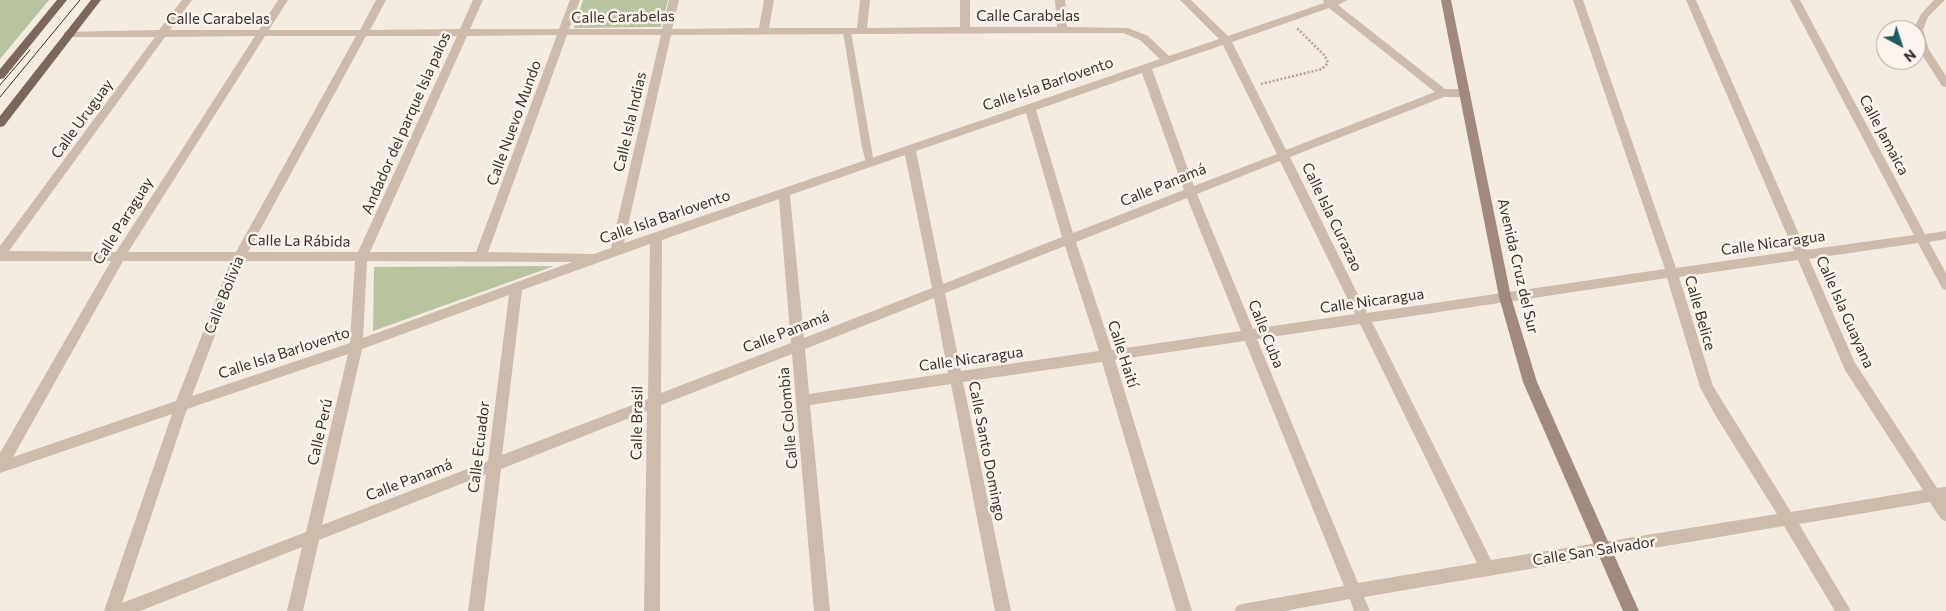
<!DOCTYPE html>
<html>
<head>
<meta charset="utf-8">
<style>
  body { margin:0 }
  #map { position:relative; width:1946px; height:611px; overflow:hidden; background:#f4ebe1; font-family:Commissioner,sans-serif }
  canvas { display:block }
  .north { position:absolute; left:1876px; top:20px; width:50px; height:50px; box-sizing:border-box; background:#fbf5ee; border:1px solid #aea6a0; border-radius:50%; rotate:140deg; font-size:14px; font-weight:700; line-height:20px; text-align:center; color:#3b302b }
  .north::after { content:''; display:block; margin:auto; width:18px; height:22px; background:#1f5a5e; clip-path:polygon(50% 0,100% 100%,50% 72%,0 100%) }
</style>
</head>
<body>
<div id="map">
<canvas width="1946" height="611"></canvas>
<div class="north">N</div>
</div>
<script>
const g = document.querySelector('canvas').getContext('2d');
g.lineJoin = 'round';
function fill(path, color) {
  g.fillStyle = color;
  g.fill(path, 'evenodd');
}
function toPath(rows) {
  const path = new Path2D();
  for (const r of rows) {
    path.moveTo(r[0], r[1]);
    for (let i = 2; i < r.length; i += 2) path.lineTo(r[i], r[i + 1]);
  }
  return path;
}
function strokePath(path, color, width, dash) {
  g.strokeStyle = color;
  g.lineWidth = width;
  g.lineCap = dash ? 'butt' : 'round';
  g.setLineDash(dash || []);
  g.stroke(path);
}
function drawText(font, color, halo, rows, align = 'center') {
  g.font = font + ' Commissioner,sans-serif';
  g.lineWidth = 5;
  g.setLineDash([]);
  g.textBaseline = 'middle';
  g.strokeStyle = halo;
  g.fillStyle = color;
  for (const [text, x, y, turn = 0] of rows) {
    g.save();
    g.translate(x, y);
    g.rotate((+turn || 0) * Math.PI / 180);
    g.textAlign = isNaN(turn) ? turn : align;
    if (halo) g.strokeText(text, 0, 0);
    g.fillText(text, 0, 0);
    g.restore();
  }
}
fill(toPath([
  [0,0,49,0,0,59],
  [583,0,668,0,661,27,574,28],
  [554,266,373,331,374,267]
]), '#b8c4a0');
strokePath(toPath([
  [1261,84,1322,69,1328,63,1325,56,1297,28]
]), '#b9a596', 2.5, [2, 2]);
fill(toPath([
  [847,29,851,32,874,163,870,166,866,163,862,147,843,32,847,29]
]), '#cdbbac');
fill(toPath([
  [182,0,192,0,170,30,259,30,278,0,288,0,269,30,360,30,376,0,386,0,370,30,460,29,473,0,483,0,470,29,559,29,570,0,580,0,569,29,662,29,669,0,679,0,672,29,759,28,764,0,774,0,769,28,857,28,860,0,870,0,867,28,960,27,960,0,970,0,970,27,1057,27,1055,0,1065,0,1067,27,1128,28,1148,36,1169,56,1219,39,1180,0,1191,0,1228,36,1324,3,1323,0,1347,0,1338,5,1445,89,1466,89,1471,93,1466,97,1444,97,1290,157,1367,313,1665,269,1573,0,1583,0,1676,268,1794,251,1686,0,1696,0,1806,250,1914,235,1790,0,1800,0,1925,234,1946,231,1946,239,1929,242,1946,273,1946,290,1942,288,1918,243,1809,259,1855,363,1937,488,1946,487,1946,521,1941,519,1930,502,1799,524,1851,611,1835,611,1784,526,1364,597,1370,611,1354,611,1350,599,1284,611,1234,611,1237,606,1242,604,1344,586,1245,341,1115,360,1192,611,1176,611,1102,362,963,382,1011,611,995,611,951,384,810,405,830,611,814,611,792,354,661,405,660,611,644,611,647,411,501,469,484,611,468,611,486,474,319,540,303,611,287,611,302,547,140,611,104,611,172,414,0,473,0,453,111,261,0,261,0,246,155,37,68,37,64,36,64,32,159,30,182,0],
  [1329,8,1435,92,1286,150,1232,42,1329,8],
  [1059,33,1123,33,1140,40,1160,59,624,243,671,35,1059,33],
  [557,35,476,252,370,252,467,36,557,35],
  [567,35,661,35,611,248,594,254,488,252,567,35],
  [255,36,116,252,9,251,165,37,255,36],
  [265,36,356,36,236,252,128,252,265,36],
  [366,36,457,36,358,252,248,252,366,36],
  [1223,45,1277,154,1194,186,1152,69,1223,45],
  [1142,73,1184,190,1073,233,1036,110,1142,73],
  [1026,113,1062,237,943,284,916,151,1026,113],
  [905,155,932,288,804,338,790,195,905,155],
  [1280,161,1355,314,1253,329,1197,194,1280,161],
  [1187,198,1241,331,1112,350,1076,242,1187,198],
  [779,199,791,343,661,393,662,240,779,199],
  [650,244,648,399,502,455,522,290,650,244],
  [1065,246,1099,351,961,371,945,293,1065,246],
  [1798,260,1845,370,1923,490,1791,512,1713,386,1679,277,1798,260],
  [123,261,231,261,176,401,13,457,123,261],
  [243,261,355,261,350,343,192,396,243,261],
  [367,261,572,262,363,338,367,261],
  [1667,278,1700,387,1714,413,1777,514,1491,560,1372,322,1667,278],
  [509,295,488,461,322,525,362,349,509,295],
  [934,298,948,373,809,394,805,349,934,298],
  [1360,324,1477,563,1358,583,1257,339,1360,324],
  [348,354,306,532,122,603,187,409,348,354],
  [1934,0,1945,0,1928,17,1923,30,1929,50,1946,76,1946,87,1942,86,1919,50,1916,30,1913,30,1921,14,1934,0]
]), '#cdbbac');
fill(toPath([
  [1441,0,1451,0,1511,297,1537,382,1639,611,1623,611,1523,382,1499,297,1441,0]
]), '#a18a7d');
fill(toPath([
  [57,0,67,0,4,78,0,79,0,69,57,0],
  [91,0,101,0,4,126,0,127,0,116,91,0]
]), '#7d675c');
strokePath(toPath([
  [0,85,30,50],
  [0,97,80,0]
]), '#3b302b', 1);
drawText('15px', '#3b302b', '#fbf5ee', [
  ["Calle Carabelas",1028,16],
  ["Calle Carabelas",623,17,-1],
  ["Calle Carabelas",218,19],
  ["Calle Isla Barlovento",1048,84,-19],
  ["Calle Uruguay",82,119,-54],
  ["Calle Isla Indias",630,122,-77],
  ["Andador del parque Isla palos",406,123,-66],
  ["Calle Nuevo Mundo",514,123,-70],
  ["Calle Jamaica",1884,135,62],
  ["Calle Panamá",1163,185,-22],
  ["Calle Isla Barlovento",665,217,-19],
  ["Calle Isla Curazao",1332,217,64],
  ["Calle Paraguay",123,221,-58],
  ["Calle La Rábida",299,241,1],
  ["Calle Nicaragua",1773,243,-8],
  ["Avenida Cruz del Sur",1518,266,77],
  ["Calle Bolivia",224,295,-68],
  ["Calle Nicaragua",1372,301,-8],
  ["Calle Isla Guayana",1845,312,66],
  ["Calle Belice",1700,313,74],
  ["Calle Panamá",786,332,-21],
  ["Calle Cuba",1266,334,68],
  ["Calle Isla Barlovento",284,353,-18],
  ["Calle Haití",1123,354,72],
  ["Calle Nicaragua",971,359,-8],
  ["Calle Colombia",788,418,-95],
  ["Calle Brasil",637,423,-89],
  ["Calle Perú",320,432,-77],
  ["Calle Ecuador",479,447,-83],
  ["Calle Santo Domingo",987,451,79],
  ["Calle Panamá",409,480,-21],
  ["Calle San Salvador",1594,551,-9]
]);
</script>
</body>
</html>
